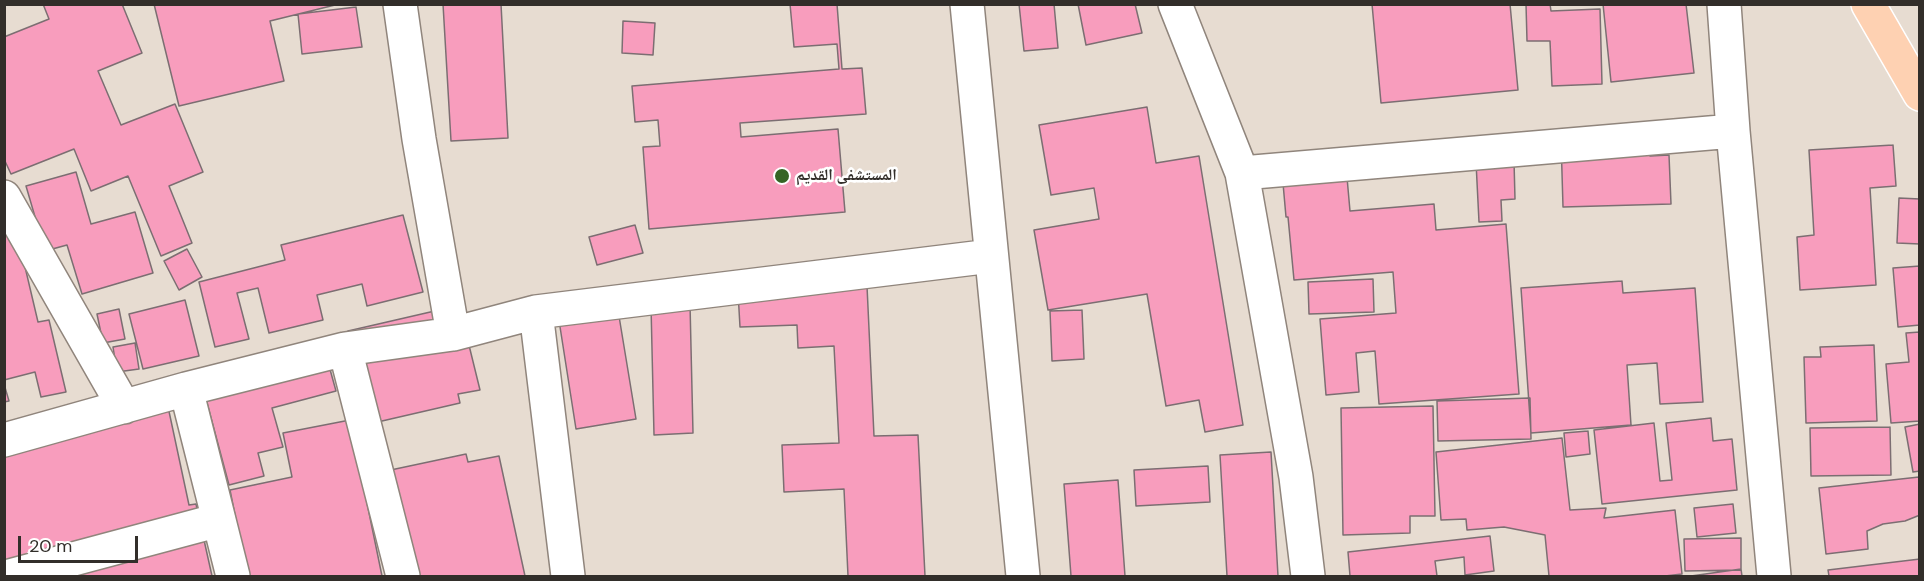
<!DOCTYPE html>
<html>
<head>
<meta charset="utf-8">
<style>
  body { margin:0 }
  #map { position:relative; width:1924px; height:581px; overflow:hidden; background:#e7dcd1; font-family:"DM Sans",sans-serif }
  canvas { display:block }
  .frame { position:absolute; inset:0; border:6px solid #322e2a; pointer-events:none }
  .scale { position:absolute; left:18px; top:536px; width:120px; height:27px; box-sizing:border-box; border:3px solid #322e2a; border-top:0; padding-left:8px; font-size:18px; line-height:21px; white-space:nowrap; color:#322e2a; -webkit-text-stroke:4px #fff; paint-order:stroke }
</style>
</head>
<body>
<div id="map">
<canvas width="1924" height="581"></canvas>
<div class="frame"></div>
<div class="scale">20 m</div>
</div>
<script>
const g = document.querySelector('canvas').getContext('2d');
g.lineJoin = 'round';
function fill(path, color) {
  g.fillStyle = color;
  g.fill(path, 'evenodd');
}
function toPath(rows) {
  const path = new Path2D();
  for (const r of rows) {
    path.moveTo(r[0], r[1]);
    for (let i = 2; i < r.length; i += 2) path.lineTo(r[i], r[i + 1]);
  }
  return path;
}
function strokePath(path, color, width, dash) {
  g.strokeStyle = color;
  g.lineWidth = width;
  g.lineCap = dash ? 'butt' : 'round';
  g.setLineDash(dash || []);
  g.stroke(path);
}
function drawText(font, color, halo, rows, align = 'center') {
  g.font = font + ' "DM Sans","Noto Naskh Arabic",sans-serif';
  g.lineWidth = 5;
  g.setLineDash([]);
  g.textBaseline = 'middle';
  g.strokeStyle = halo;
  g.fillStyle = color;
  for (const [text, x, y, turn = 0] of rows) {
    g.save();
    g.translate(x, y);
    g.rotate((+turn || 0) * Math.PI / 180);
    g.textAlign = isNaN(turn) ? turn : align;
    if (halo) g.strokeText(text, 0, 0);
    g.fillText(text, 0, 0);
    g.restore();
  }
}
const building = toPath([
  [43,4,122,4,142,53,98,71,121,125,175,104,203,172,169,186,192,243,161,256,128,176,91,191,74,149,11,174,4,159,4,37,49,19,43,4],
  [154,4,339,4,270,21,284,81,179,106,154,4],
  [443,4,501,4,508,138,451,141,443,4],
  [790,4,837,4,842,69,862,68,866,114,740,123,741,137,838,129,845,212,649,229,643,147,660,146,658,120,635,122,632,86,839,69,837,44,794,47,790,4],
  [1019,4,1054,4,1058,48,1024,51,1019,4],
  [1078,4,1135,4,1142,33,1086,45,1078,4],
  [1372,4,1510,4,1518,90,1381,103,1372,4],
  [1526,4,1550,4,1551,11,1600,9,1602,84,1552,86,1550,41,1527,41,1526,4],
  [1603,4,1686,4,1694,73,1611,82,1603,4],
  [356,7,362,47,302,54,298,14,356,7],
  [623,21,655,23,653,55,622,53,623,21],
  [1147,107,1156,163,1199,156,1243,425,1205,432,1199,400,1166,406,1147,294,1048,310,1034,230,1099,219,1094,188,1051,195,1039,125,1147,107],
  [1650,136,1650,156,1669,155,1671,204,1563,207,1561,139,1650,136],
  [1893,145,1896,186,1870,188,1876,285,1800,290,1797,237,1814,235,1809,150,1893,145],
  [1514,161,1515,199,1501,200,1502,221,1479,222,1476,162,1514,161],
  [1346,166,1350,211,1434,204,1436,230,1506,224,1519,394,1379,404,1375,351,1356,353,1359,392,1326,395,1320,319,1396,313,1393,272,1294,280,1288,217,1286,217,1282,172,1346,166],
  [76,172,91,224,135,212,153,273,82,294,67,245,45,251,26,186,76,172],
  [1899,198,1920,199,1920,244,1897,243,1899,198],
  [403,215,423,292,367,306,362,284,317,295,323,320,269,333,258,288,237,293,249,339,215,347,199,282,285,260,281,245,403,215],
  [13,216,38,322,49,320,66,392,41,397,35,372,4,380,4,218,13,216],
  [635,225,643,253,597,265,589,237,635,225],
  [187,249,202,277,179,290,164,261,187,249],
  [1920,266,1920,325,1898,327,1893,268,1920,266],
  [1373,279,1374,312,1309,314,1308,282,1373,279],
  [1622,281,1623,293,1695,288,1703,402,1660,404,1657,363,1627,365,1631,425,1531,433,1521,288,1622,281],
  [867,286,874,436,918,435,925,576,848,576,844,489,784,492,782,445,839,443,834,346,798,348,797,325,740,327,738,292,867,286],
  [185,300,199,356,143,369,129,314,185,300],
  [617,304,636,419,576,429,558,314,617,304],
  [690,304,693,433,654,435,651,306,690,304],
  [452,307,466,333,480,390,458,394,460,403,369,424,348,331,452,307],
  [119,309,125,339,103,343,97,314,119,309],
  [1082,310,1084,359,1052,361,1050,311,1082,310],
  [1920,332,1920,421,1891,423,1886,364,1909,362,1906,333,1920,332],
  [135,343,139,369,117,372,113,347,135,343],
  [1874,345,1877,421,1806,423,1804,357,1821,357,1820,347,1874,345],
  [326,355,336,391,272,408,283,447,258,453,264,476,229,485,203,388,326,355],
  [4,384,9,401,4,402,4,384],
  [1530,398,1531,439,1438,441,1437,401,1530,398],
  [167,402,189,505,196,504,212,576,4,576,4,436,167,402],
  [1433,406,1435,516,1410,516,1410,533,1343,535,1341,408,1433,406],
  [1711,418,1713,441,1732,439,1737,490,1602,504,1594,430,1654,423,1660,481,1672,480,1666,423,1711,418],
  [350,420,382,576,247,576,230,490,292,477,283,433,350,420],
  [1920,424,1920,471,1913,472,1905,427,1920,424],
  [1890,427,1891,475,1811,476,1810,428,1890,427],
  [1588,431,1590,454,1566,457,1564,433,1588,431],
  [1562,438,1570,510,1606,508,1604,518,1675,510,1682,574,1665,576,1549,576,1545,535,1504,527,1467,530,1466,519,1441,520,1436,452,1562,438],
  [1271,452,1278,576,1227,576,1220,455,1271,452],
  [466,454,468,462,499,456,525,576,408,576,386,471,466,454],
  [1208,466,1210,502,1136,506,1134,470,1208,466],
  [1919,477,1920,515,1905,521,1883,524,1867,531,1868,549,1826,554,1819,488,1919,477],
  [1118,480,1125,576,1071,576,1064,484,1118,480],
  [1733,504,1736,533,1697,537,1694,508,1733,504],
  [1490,536,1494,571,1465,575,1464,557,1435,561,1437,576,1350,576,1348,552,1490,536],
  [1741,538,1741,570,1685,571,1684,539,1741,538],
  [1920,559,1920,576,1829,576,1828,570,1920,559],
  [1741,569,1742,576,1691,576,1741,569]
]);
fill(building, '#f89dbd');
strokePath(building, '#7c6e72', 1.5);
const minor = toPath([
  [400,4,419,139,453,334],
  [967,4,1023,576],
  [1175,4,1242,173,1296,477,1308,576],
  [1724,4,1733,131,1774,576],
  [1242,173,1733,131],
  [4,197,124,407],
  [345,349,403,576],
  [186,389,233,576],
  [4,440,186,389,345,349,453,334,536,312],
  [10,576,219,520],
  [568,576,536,312,991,256]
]);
const primary = toPath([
  [1868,4,1920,94]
]);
strokePath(minor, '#90857c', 36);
strokePath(primary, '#fff', 36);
strokePath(minor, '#fff', 33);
strokePath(primary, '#fed1b2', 33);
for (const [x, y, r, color] of [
  [782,176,8,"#356424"]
]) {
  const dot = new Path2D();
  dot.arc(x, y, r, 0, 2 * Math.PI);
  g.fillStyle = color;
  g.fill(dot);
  strokePath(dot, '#fff', 2);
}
drawText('bold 16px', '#322e2a', '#fff', [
  ["المستشفى القديم",796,176]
], 'left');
</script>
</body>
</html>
